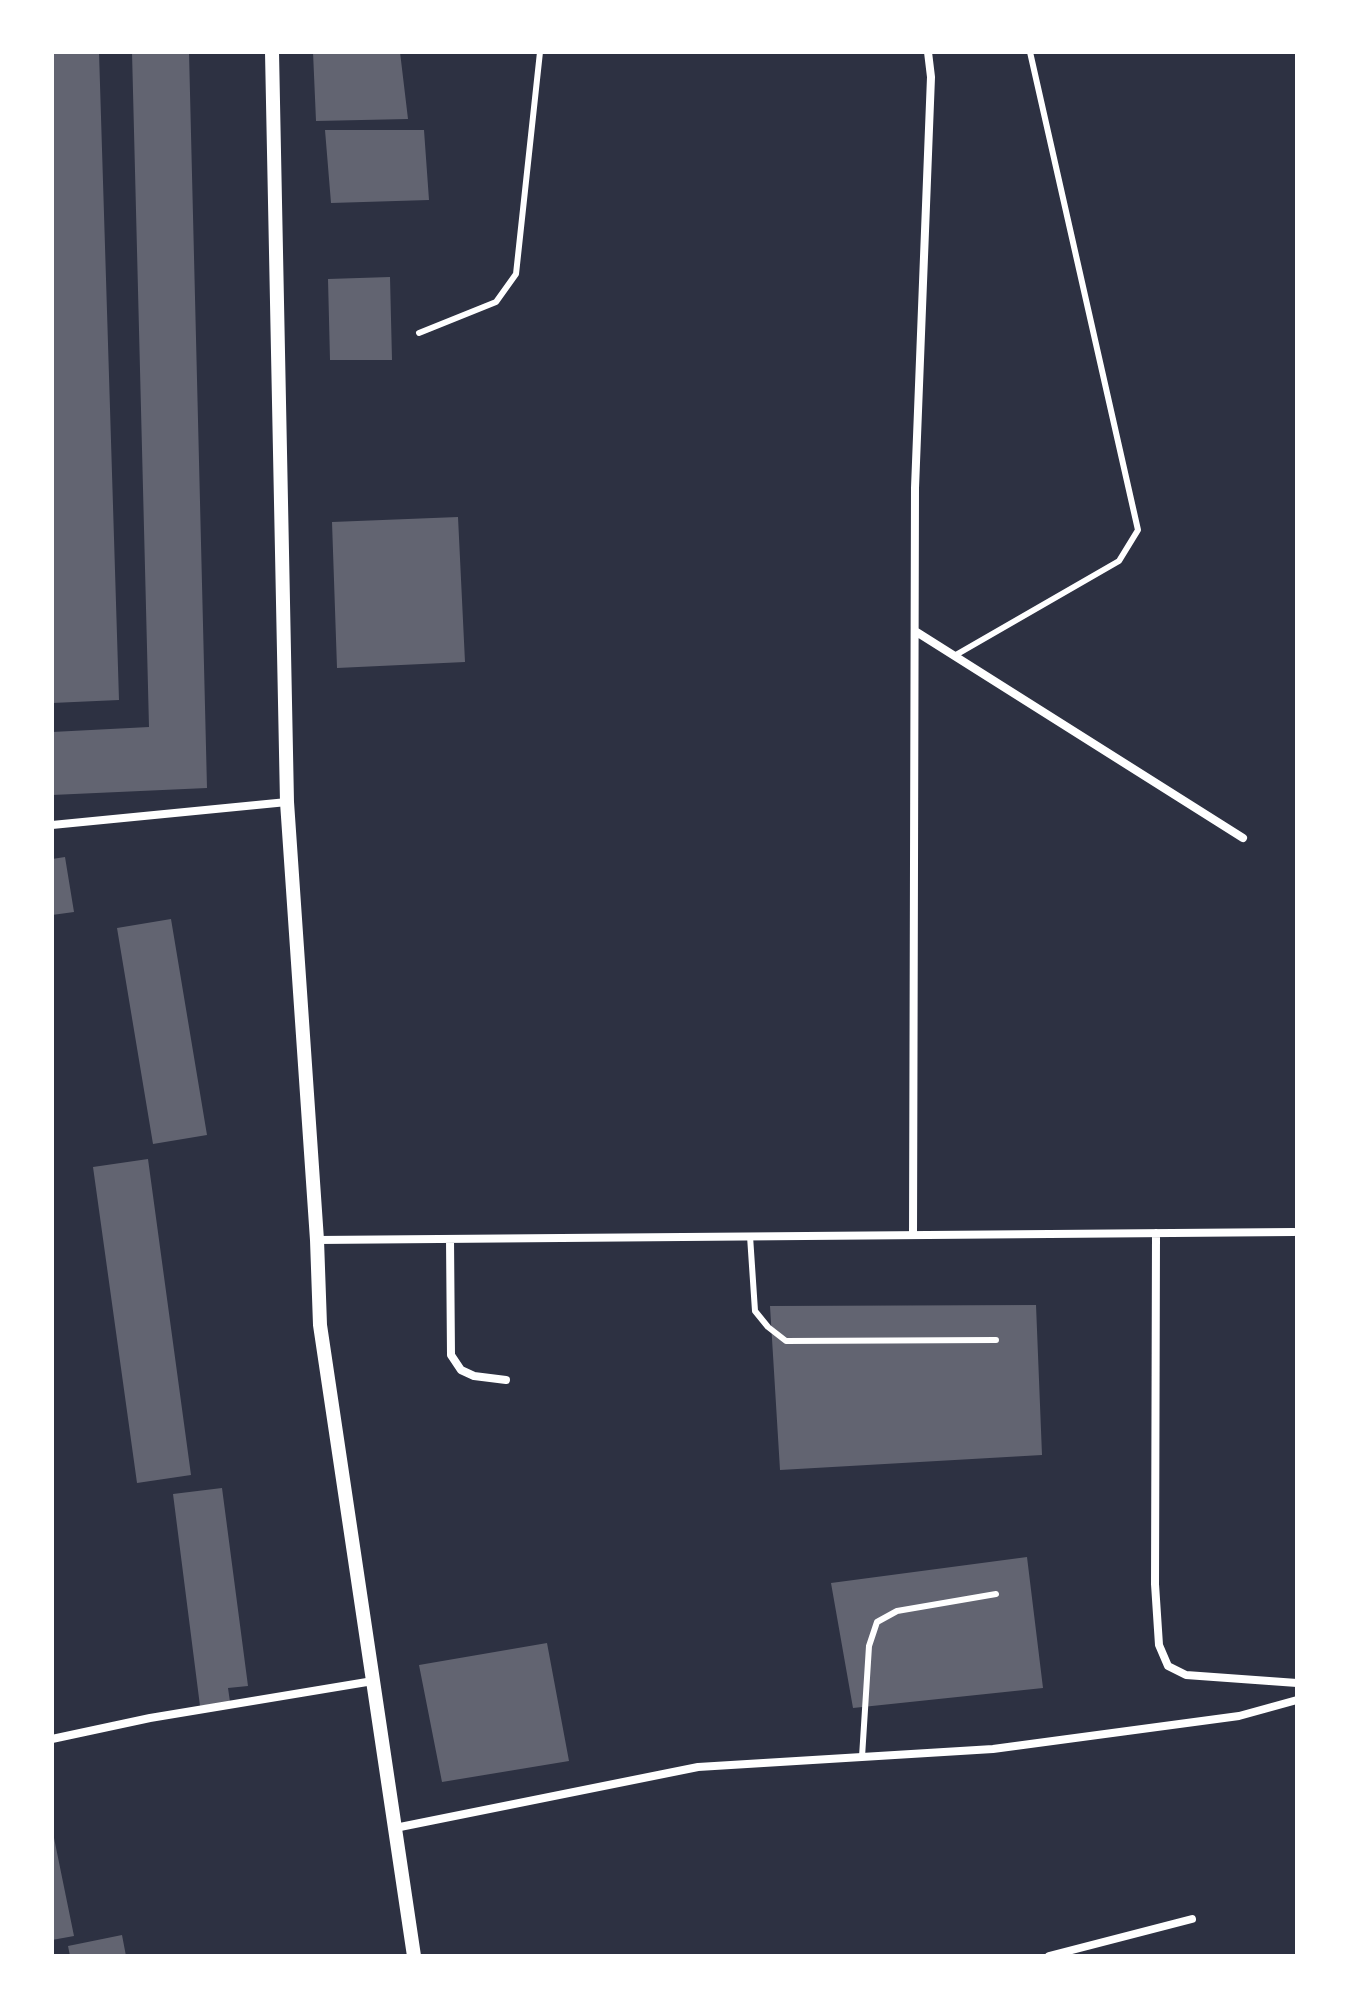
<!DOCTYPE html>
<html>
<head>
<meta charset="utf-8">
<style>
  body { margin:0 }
  #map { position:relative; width:1349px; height:2008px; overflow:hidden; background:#2d3142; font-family:"Noto Serif",serif }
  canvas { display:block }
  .frame { position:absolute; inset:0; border:54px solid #fff; pointer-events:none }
</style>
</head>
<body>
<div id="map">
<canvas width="1349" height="2008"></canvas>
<div class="frame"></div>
</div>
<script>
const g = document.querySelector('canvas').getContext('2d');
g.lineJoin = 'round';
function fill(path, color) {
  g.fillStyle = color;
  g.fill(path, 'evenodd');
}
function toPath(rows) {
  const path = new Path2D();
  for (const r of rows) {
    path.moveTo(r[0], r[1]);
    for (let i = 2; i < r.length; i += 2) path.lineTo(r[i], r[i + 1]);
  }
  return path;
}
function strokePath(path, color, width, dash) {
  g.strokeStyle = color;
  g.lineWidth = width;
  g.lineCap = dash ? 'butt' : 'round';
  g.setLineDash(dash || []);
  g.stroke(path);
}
fill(toPath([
  [52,52,99,52,119,700,52,703],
  [132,52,189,52,207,788,52,795,52,732,149,727],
  [313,52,400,52,408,119,316,121],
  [325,130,424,130,429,200,331,203],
  [390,277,392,360,330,360,328,279],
  [458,517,465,662,337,668,332,522],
  [65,857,74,912,52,915,52,859],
  [171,919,207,1135,153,1144,117,928],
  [148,1159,191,1475,137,1483,93,1167],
  [1036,1305,1042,1455,780,1470,770,1306],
  [222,1488,248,1686,228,1688,230,1702,200,1706,173,1494],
  [1027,1557,1043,1688,853,1708,831,1583],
  [547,1643,569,1761,442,1782,419,1665],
  [52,1833,53,1833,74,1936,52,1940],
  [122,1935,126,1956,70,1956,68,1946]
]), '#626471');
strokePath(toPath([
  [419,333,496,302,516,274,540,52],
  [954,656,1119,561,1138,530,1030,52],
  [750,1236,755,1311,768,1327,786,1341,996,1340],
  [862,1757,869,1646,877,1622,897,1611,996,1594]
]), '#fff', 6);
strokePath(toPath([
  [915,631,1243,838],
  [52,825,287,802],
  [1156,1233,1155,1584,1159,1645,1168,1666,1186,1675,1297,1683],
  [913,1235,915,488,931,77,928,52],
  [450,1239,451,1355,461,1370,474,1376,506,1380],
  [317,1240,1294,1232],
  [52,1739,150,1718,373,1681],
  [395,1828,698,1767,993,1749,1239,1716,1297,1700],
  [1049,1956,1192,1919]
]), '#fff', 8);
strokePath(toPath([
  [272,52,287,802,317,1240,320,1325,414,1956]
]), '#fff', 14);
</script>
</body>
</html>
